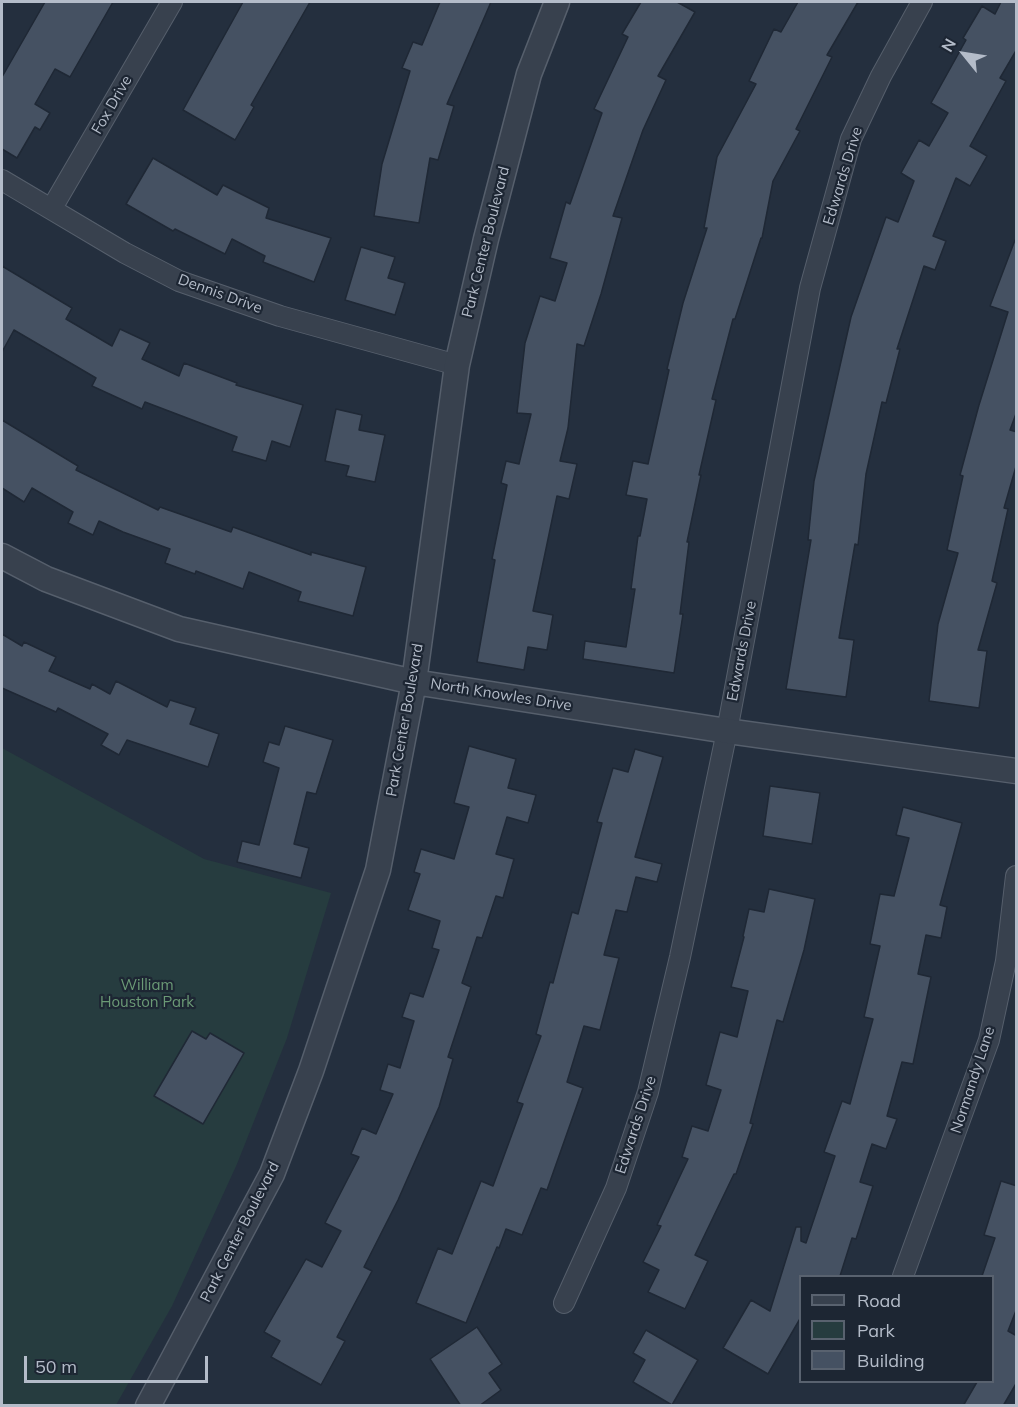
<!DOCTYPE html>
<html>
<head>
<meta charset="utf-8">
<style>
  body { margin:0 }
  #map { position:relative; width:1018px; height:1407px; overflow:hidden; background:#242f3e; font-family:Mulish,sans-serif }
  canvas { display:block }
  .frame { position:absolute; inset:0; border:3px solid #b4bcc9; pointer-events:none }
  .legend { position:absolute; left:799px; top:1275px; width:195px; height:108px; box-sizing:border-box; background:#1d2633; border:2px solid #59626f; margin:0; padding:8px 10px; list-style:none; font-size:18px; color:#b4bcc9 }
  .legend li { display:flex; align-items:center; gap:12px; height:30px }
  .legend b { width:30px; border:2px solid #59626f }
  .north { position:absolute; left:934px; top:24px; width:60px; height:60px; -webkit-text-stroke:4px #1d2633; paint-order:stroke; rotate:300deg; font-size:16px; font-weight:700; line-height:24px; text-align:center; color:#b4bcc9 }
  .north::after { content:''; display:block; margin:auto; width:21px; height:27px; background:#b4bcc9; clip-path:polygon(50% 0,100% 100%,50% 72%,0 100%) }
  .scale { position:absolute; left:24px; top:1356px; width:184px; height:27px; box-sizing:border-box; border:3px solid #b4bcc9; border-top:0; padding-left:8px; font-size:18px; line-height:21px; white-space:nowrap; color:#b4bcc9; -webkit-text-stroke:4px #1d2633; paint-order:stroke }
</style>
</head>
<body>
<div id="map">
<canvas width="1018" height="1407"></canvas>
<div class="frame"></div>
<ul class="legend">
<li><b style="height:8px;background:#38414e"></b>Road</li>
<li><b style="height:16px;background:#263c3f"></b>Park</li>
<li><b style="height:16px;background:#455162"></b>Building</li>
</ul>
<div class="north">N</div>
<div class="scale">50 m</div>
</div>
<script>
const g = document.querySelector('canvas').getContext('2d');
g.lineJoin = 'round';
function fill(path, color) {
  g.fillStyle = color;
  g.fill(path, 'evenodd');
}
function toPath(rows) {
  const path = new Path2D();
  for (const r of rows) {
    path.moveTo(r[0], r[1]);
    for (let i = 2; i < r.length; i += 2) path.lineTo(r[i], r[i + 1]);
  }
  return path;
}
function strokePath(path, color, width, dash) {
  g.strokeStyle = color;
  g.lineWidth = width;
  g.lineCap = dash ? 'butt' : 'round';
  g.setLineDash(dash || []);
  g.stroke(path);
}
function drawText(font, color, halo, rows, align = 'center') {
  g.font = font + ' Mulish,sans-serif';
  g.lineWidth = 4.5;
  g.setLineDash([]);
  g.textBaseline = 'middle';
  g.strokeStyle = halo;
  g.fillStyle = color;
  for (const [text, x, y, turn = 0] of rows) {
    g.save();
    g.translate(x, y);
    g.rotate((+turn || 0) * Math.PI / 180);
    g.textAlign = isNaN(turn) ? turn : align;
    if (halo) g.strokeText(text, 0, 0);
    g.fillText(text, 0, 0);
    g.restore();
  }
}
fill(toPath([
  [2,748,204,859,331,893,287,1038,237,1164,172,1306,116,1405,2,1405]
]), '#263c3f');
const building = toPath([
  [45,2,113,2,70,77,55,69,35,104,50,113,40,130,35,127,17,158,2,149,2,77,45,2],
  [243,2,310,2,251,105,254,107,235,140,183,110,243,2],
  [440,2,491,2,447,104,454,106,438,160,430,158,419,223,374,216,382,164,410,71,402,68,413,42,422,45,440,2],
  [641,2,677,2,695,12,658,76,666,80,643,130,613,216,622,218,601,294,584,346,577,344,568,428,560,461,577,464,569,499,557,496,533,611,553,615,547,650,528,647,524,670,477,662,495,560,492,559,507,485,501,483,506,461,519,464,531,414,517,413,525,343,540,296,555,301,567,263,550,258,566,202,570,204,602,113,594,109,628,37,622,34,641,2],
  [798,2,858,2,827,55,832,57,796,129,800,131,773,181,762,238,761,238,735,319,733,319,712,399,716,400,699,475,701,475,687,542,689,542,680,614,683,614,674,673,583,659,585,641,626,647,635,589,631,589,638,536,640,536,647,499,626,495,633,461,648,464,669,370,667,369,683,303,707,228,704,228,717,157,756,84,749,81,774,29,781,32,798,2],
  [1001,2,1017,2,1017,49,1000,78,1006,81,970,146,987,156,970,186,956,178,933,236,946,241,935,270,924,266,897,349,900,349,886,403,882,402,866,474,858,545,855,544,839,638,854,640,846,697,786,689,811,540,808,540,814,481,851,317,886,217,898,222,914,181,901,173,919,140,929,146,948,113,931,103,966,40,963,38,982,6,995,14,1001,2],
  [153,158,217,195,223,185,269,208,266,218,331,238,314,282,263,262,265,256,232,239,225,254,175,229,173,231,126,204,153,158],
  [1015,240,1017,241,1017,411,1010,430,1017,432,1017,463,1004,508,1008,509,992,581,997,583,978,650,987,651,979,708,929,701,938,624,958,553,947,550,963,476,960,475,979,405,1008,312,990,306,1015,240],
  [361,247,395,257,388,278,405,283,395,315,345,300,361,247],
  [2,266,72,308,66,319,112,346,120,329,150,343,142,359,179,376,184,363,237,383,236,385,303,405,290,447,272,441,266,461,232,451,237,437,145,402,142,409,92,386,96,378,14,330,2,352,2,266],
  [336,409,362,415,359,430,385,435,375,482,346,476,349,466,325,461,336,409],
  [2,420,78,466,76,470,158,510,160,507,231,532,233,527,311,555,311,552,366,567,353,616,298,601,301,592,249,572,243,589,196,571,195,574,165,563,170,549,123,532,99,521,93,535,68,523,73,512,32,488,24,502,2,488,2,420],
  [2,634,22,646,24,642,56,657,49,671,90,689,92,684,110,694,116,681,167,707,170,700,196,708,190,724,219,734,208,767,127,740,119,755,101,745,108,734,58,708,56,712,2,688,2,634],
  [285,726,333,740,316,794,307,792,294,844,309,848,301,878,237,862,242,841,259,845,279,768,263,762,269,742,279,745,285,726],
  [469,746,516,759,508,788,536,795,528,823,507,817,496,854,514,859,503,898,496,896,482,938,477,937,462,983,471,987,448,1057,453,1059,439,1107,398,1200,364,1267,372,1271,337,1337,345,1341,321,1385,271,1357,280,1341,264,1332,306,1259,322,1267,341,1231,325,1223,359,1157,351,1154,362,1128,376,1134,393,1094,380,1090,388,1064,400,1068,414,1021,402,1017,410,993,423,997,439,950,432,948,440,921,408,910,420,874,414,872,421,849,454,859,469,807,454,803,469,746],
  [635,749,663,757,635,857,662,864,657,882,636,877,627,912,616,910,604,955,619,958,600,1030,584,1026,567,1082,583,1088,547,1190,541,1188,522,1235,506,1229,499,1248,497,1247,466,1323,416,1303,438,1248,452,1254,481,1181,493,1186,523,1104,517,1102,541,1036,536,1034,550,982,553,983,572,912,578,914,602,823,597,822,613,768,628,772,635,749],
  [770,786,820,793,812,844,763,836,770,786],
  [903,807,962,823,940,905,947,907,941,938,926,935,918,974,931,977,913,1064,902,1062,887,1116,897,1119,886,1149,872,1144,860,1182,873,1186,856,1239,852,1238,840,1276,801,1276,801,1317,768,1374,723,1348,751,1300,770,1311,796,1227,801,1227,801,1241,806,1243,835,1156,824,1152,842,1101,850,1104,873,1019,864,1017,880,946,870,944,880,894,894,896,909,838,896,835,903,807],
  [769,889,815,899,804,950,783,1022,777,1020,750,1123,753,1124,736,1174,734,1174,695,1255,708,1261,685,1309,648,1292,659,1270,643,1262,661,1226,657,1225,688,1159,682,1157,692,1126,708,1131,721,1090,706,1085,720,1032,737,1037,748,991,731,987,744,937,743,936,749,909,764,912,769,889],
  [192,1031,206,1039,210,1033,244,1053,203,1124,154,1096,192,1031],
  [1001,1181,1017,1186,1017,1308,1008,1331,1017,1336,1017,1382,1003,1406,963,1406,977,1382,993,1382,993,1276,982,1276,995,1238,984,1235,1001,1181],
  [477,1327,502,1364,489,1373,501,1390,479,1406,461,1406,430,1359,477,1327],
  [646,1330,698,1360,672,1405,633,1382,645,1360,633,1353,646,1330]
]);
fill(building, '#455162');
strokePath(building, '#1f2835', 1.5);
const minor = toPath([
  [2,180,125,253,179,281,280,316,457,365],
  [52,208,172,2],
  [903,1276,989,1040,1006,961,1016,876],
  [564,1303,616,1188,648,1092,680,957,727,731,810,288,851,139,881,76,922,2]
]);
const tertiary = toPath([
  [2,556,46,579,179,629,414,682,727,731,1016,771],
  [148,1406,272,1174,311,1071,378,870,414,682,457,365,486,239,529,74,557,2]
]);
strokePath(minor, '#565f6c', 22);
strokePath(tertiary, '#565f6c', 27);
strokePath(minor, '#38414e', 20);
strokePath(tertiary, '#38414e', 24);
drawText('15px', '#b4bcc9', '#1d2633', [
  ["Fox Drive",112,105,-60],
  ["Edwards Drive",843,176,-73],
  ["Park Center Boulevard",486,242,-76],
  ["Dennis Drive",220,294,20],
  ["Edwards Drive",742,651,-79],
  ["North Knowles Drive",501,695,9],
  ["Park Center Boulevard",405,720,-80],
  ["Normandy Lane",973,1080,-72],
  ["Edwards Drive",636,1125,-72],
  ["Park Center Boulevard",240,1232,-63]
]);
drawText('15px', '#6b9a76', '#1d2633', [
  ["William",147,985],
  ["Houston Park",147,1002]
]);
</script>
</body>
</html>
